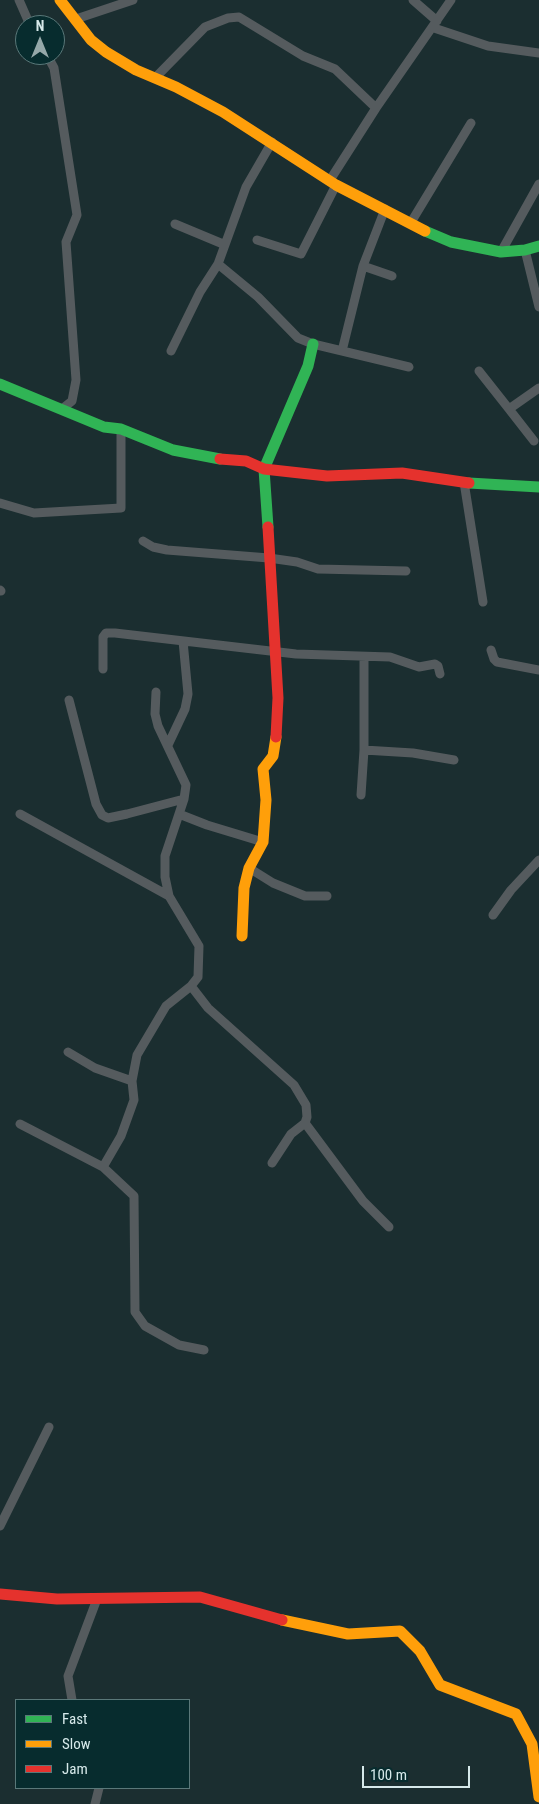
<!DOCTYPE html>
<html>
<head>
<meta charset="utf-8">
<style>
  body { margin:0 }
  #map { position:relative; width:539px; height:1804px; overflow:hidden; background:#1b2e30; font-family:"Roboto Condensed",sans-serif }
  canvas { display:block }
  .legend { position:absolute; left:15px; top:1699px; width:175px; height:90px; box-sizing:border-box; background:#072c2e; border:1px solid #5a7879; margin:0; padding:6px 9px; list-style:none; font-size:15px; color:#d6e9ea }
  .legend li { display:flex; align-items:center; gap:10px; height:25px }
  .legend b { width:25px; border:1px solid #5a7879 }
  .north { position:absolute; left:15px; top:15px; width:50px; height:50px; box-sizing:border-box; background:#072c2e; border:1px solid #5a7879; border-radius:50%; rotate:0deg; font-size:14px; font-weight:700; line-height:20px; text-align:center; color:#d6e9ea }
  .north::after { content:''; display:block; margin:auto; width:18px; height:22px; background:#95a8a9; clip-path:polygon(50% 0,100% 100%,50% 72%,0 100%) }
  .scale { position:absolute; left:362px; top:1766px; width:108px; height:22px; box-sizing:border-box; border:2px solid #d6e9ea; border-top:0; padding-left:6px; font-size:15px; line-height:18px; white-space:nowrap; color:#d6e9ea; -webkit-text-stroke:4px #072c2e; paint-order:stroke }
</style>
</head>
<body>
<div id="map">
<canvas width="539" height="1804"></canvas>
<ul class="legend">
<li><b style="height:6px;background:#30b455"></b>Fast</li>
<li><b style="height:6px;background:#ff9f0a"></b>Slow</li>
<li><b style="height:6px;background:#e5322d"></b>Jam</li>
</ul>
<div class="north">N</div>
<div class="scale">100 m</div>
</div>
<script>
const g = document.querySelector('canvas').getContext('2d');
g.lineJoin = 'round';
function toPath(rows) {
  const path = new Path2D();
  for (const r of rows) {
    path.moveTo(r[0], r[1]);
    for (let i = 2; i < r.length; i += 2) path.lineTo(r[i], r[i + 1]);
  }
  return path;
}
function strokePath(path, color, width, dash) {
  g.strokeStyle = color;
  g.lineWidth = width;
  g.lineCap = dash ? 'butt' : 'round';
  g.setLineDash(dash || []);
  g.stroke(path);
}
strokePath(toPath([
  [19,0,30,25],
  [413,0,437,21],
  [76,19,133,0],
  [434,28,488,46,539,53],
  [47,55,54,68,77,215,66,242,76,380,72,401,62,409],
  [155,78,205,27,228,18,239,17,303,56,335,69,376,108],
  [330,180,376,108,451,0],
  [385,209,363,266,392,276],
  [175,224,223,244],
  [410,224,471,123],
  [257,240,301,254,336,185],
  [525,250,539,307],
  [501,252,539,184],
  [218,264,258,297,298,338,313,344,409,367],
  [171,351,200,292,218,264,246,187,272,142],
  [342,351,363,266],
  [479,371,509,409,539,388],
  [509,409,534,441],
  [464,482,483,602],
  [0,503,34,513,121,508,121,429],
  [143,541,153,547,167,550,269,558,297,562,318,569,406,571],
  [0,590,1,591],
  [491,650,494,659,497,662,539,670],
  [103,669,103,637,106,633,115,633,296,654,390,657,419,667,435,664,438,666,440,674],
  [156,692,155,714,158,726,186,785,184,799,165,856,165,877,169,896],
  [69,700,96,804,102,815,108,818,127,814,184,799],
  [168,745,185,709,188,694,183,641],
  [364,750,413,753,454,760],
  [361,795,364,750,364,658],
  [20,814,169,896,199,946,198,977,191,986,166,1006,137,1055,132,1081,134,1100,121,1136,103,1167],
  [179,814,207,825,263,842],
  [249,868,273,883,305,896,327,896],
  [493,915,511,890,539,860],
  [191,986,208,1008,294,1085,306,1105,307,1117,305,1123,291,1134,272,1163],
  [68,1052,95,1068,132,1081],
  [305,1123,363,1201,389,1227],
  [20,1124,103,1167,134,1196,135,1312,145,1326,179,1345,204,1350],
  [0,1526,49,1427],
  [72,1700,68,1676,97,1599],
  [95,1804,99,1788]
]), '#555b5e', 9);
strokePath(toPath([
  [425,231,451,242,501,252,525,250,539,246],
  [0,384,104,427,121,429,173,450,220,459],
  [469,483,539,487],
  [268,527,264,469,308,366,313,344]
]), '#30b455', 11);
strokePath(toPath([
  [60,0,91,40,106,52,136,70,176,87,223,112,336,185,425,231],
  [242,936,244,888,249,868,263,842,266,800,263,769,273,756,276,737],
  [282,1620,348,1634,400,1631,420,1651,440,1685,516,1714,532,1744,539,1797]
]), '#ff9f0a', 11);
strokePath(toPath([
  [220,459,246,461,264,469,327,476,402,473,469,483],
  [268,527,278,698,276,737],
  [0,1594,57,1599,200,1597,282,1620]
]), '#e5322d', 11);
</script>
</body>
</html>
